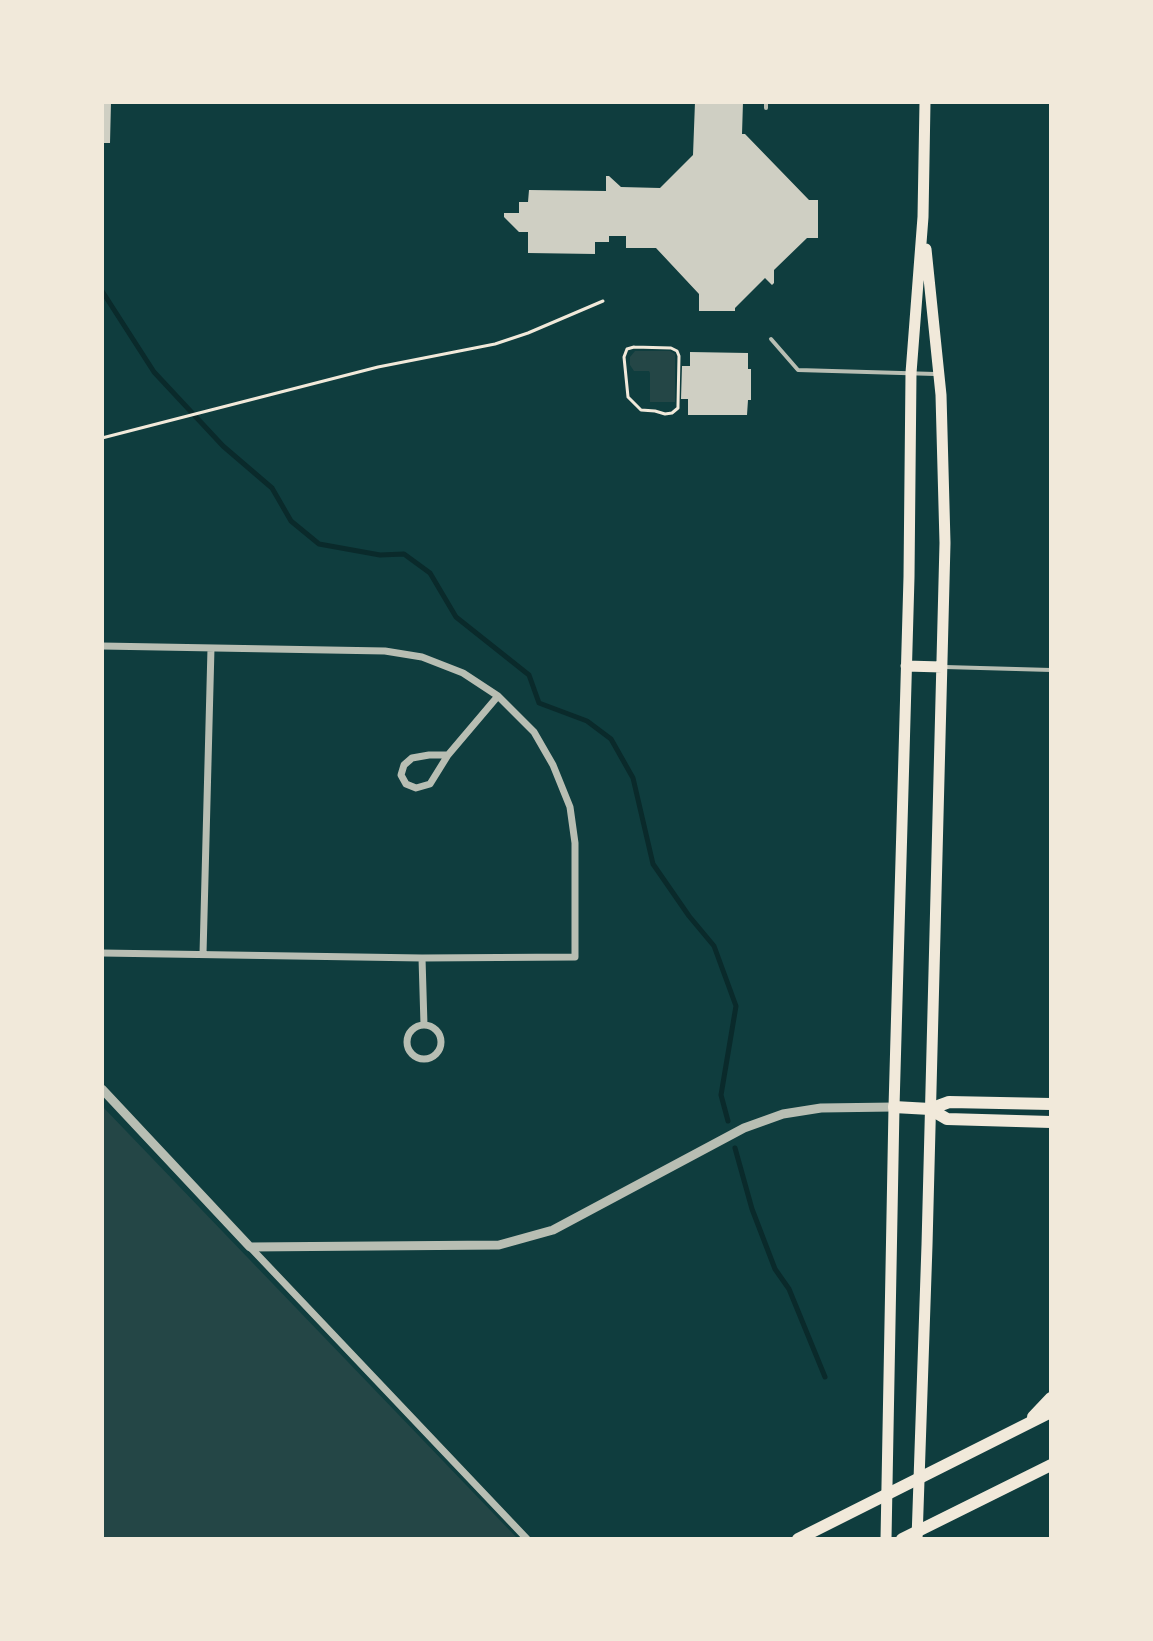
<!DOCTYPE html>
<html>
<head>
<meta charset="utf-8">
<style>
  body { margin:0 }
  #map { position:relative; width:1153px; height:1641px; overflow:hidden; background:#0f3d3e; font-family:"Space Grotesk",sans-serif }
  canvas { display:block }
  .frame { position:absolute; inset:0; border:104px solid #f1e9da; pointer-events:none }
</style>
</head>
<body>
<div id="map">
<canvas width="1153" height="1641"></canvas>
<div class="frame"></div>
</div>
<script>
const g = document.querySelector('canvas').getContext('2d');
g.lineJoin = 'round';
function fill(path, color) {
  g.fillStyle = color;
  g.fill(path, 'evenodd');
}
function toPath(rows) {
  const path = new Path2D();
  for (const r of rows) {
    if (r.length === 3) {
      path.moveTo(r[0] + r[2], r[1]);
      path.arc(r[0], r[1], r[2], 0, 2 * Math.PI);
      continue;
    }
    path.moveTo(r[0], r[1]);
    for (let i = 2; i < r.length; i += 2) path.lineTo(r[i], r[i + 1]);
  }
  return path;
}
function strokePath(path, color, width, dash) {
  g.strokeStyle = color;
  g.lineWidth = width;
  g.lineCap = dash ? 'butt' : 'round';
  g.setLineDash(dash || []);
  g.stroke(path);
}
fill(toPath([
  [635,351,670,351,675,354,675,402,650,402,650,373,649,371,634,371,630,365,630,357],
  [102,1106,518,1539,102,1539]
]), '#244646');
strokePath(toPath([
  [102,291,154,372,223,446,272,488,291,521,319,544,380,555,404,554,430,573,456,617,529,675,539,703,587,721,611,739,633,778,653,864,689,916,714,946,736,1006,721,1095,728,1121],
  [735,1148,752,1209,775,1269,789,1289,825,1377]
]), '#0a2a2b', 5);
fill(toPath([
  [102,102,111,102,110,143,102,143],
  [695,102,743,102,742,134,745,134,809,200,818,200,818,238,807,238,774,270,774,283,772,285,765,278,735,308,735,311,699,311,699,294,656,248,626,248,626,236,609,236,609,242,595,242,595,254,528,253,528,232,519,232,504,217,504,213,519,213,519,202,528,202,529,190,606,191,606,176,609,176,621,187,660,188,693,155],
  [690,352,748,353,748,369,751,369,751,400,748,400,747,415,688,415,688,399,681,399,682,366,690,366]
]), '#cfcfc3');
strokePath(toPath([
  [634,347,671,348,677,351,679,356,678,405,678,408,672,413,665,414,655,411,641,410,628,397,624,357,627,349,634,347],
  [102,438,378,367,495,344,528,333,603,301]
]), '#f1e9da', 3);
strokePath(toPath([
  [766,108,766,102],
  [771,339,798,370,935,374],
  [945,667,1051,670]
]), '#b8beb3', 4);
strokePath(toPath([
  [102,646,385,651,422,657,463,673,498,696,534,732,553,765,570,807,575,843,575,957,422,958,102,953],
  [448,755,430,784,416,788,406,784,401,775,404,765,412,758,429,755,448,755,498,696],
  [203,954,211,648],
  [422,958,424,1025],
  [424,1042,17],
  [250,1247,527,1539]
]), '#b8beb3', 7);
strokePath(toPath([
  [102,1089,250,1247,499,1245,553,1230,744,1128,783,1114,821,1108,894,1107]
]), '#b8beb3', 9);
strokePath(toPath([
  [906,666,942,667],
  [886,1539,894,1107,909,577,911,373,923,217,925,102],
  [917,1539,927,1245,945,543,941,395,926,249]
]), '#f1e9da', 11);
strokePath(toPath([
  [894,1107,930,1109,949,1102,1051,1104],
  [930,1109,947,1119,1051,1122],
  [1033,1417,1051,1398],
  [798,1539,1051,1412],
  [902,1539,1051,1465]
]), '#f1e9da', 12);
</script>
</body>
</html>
